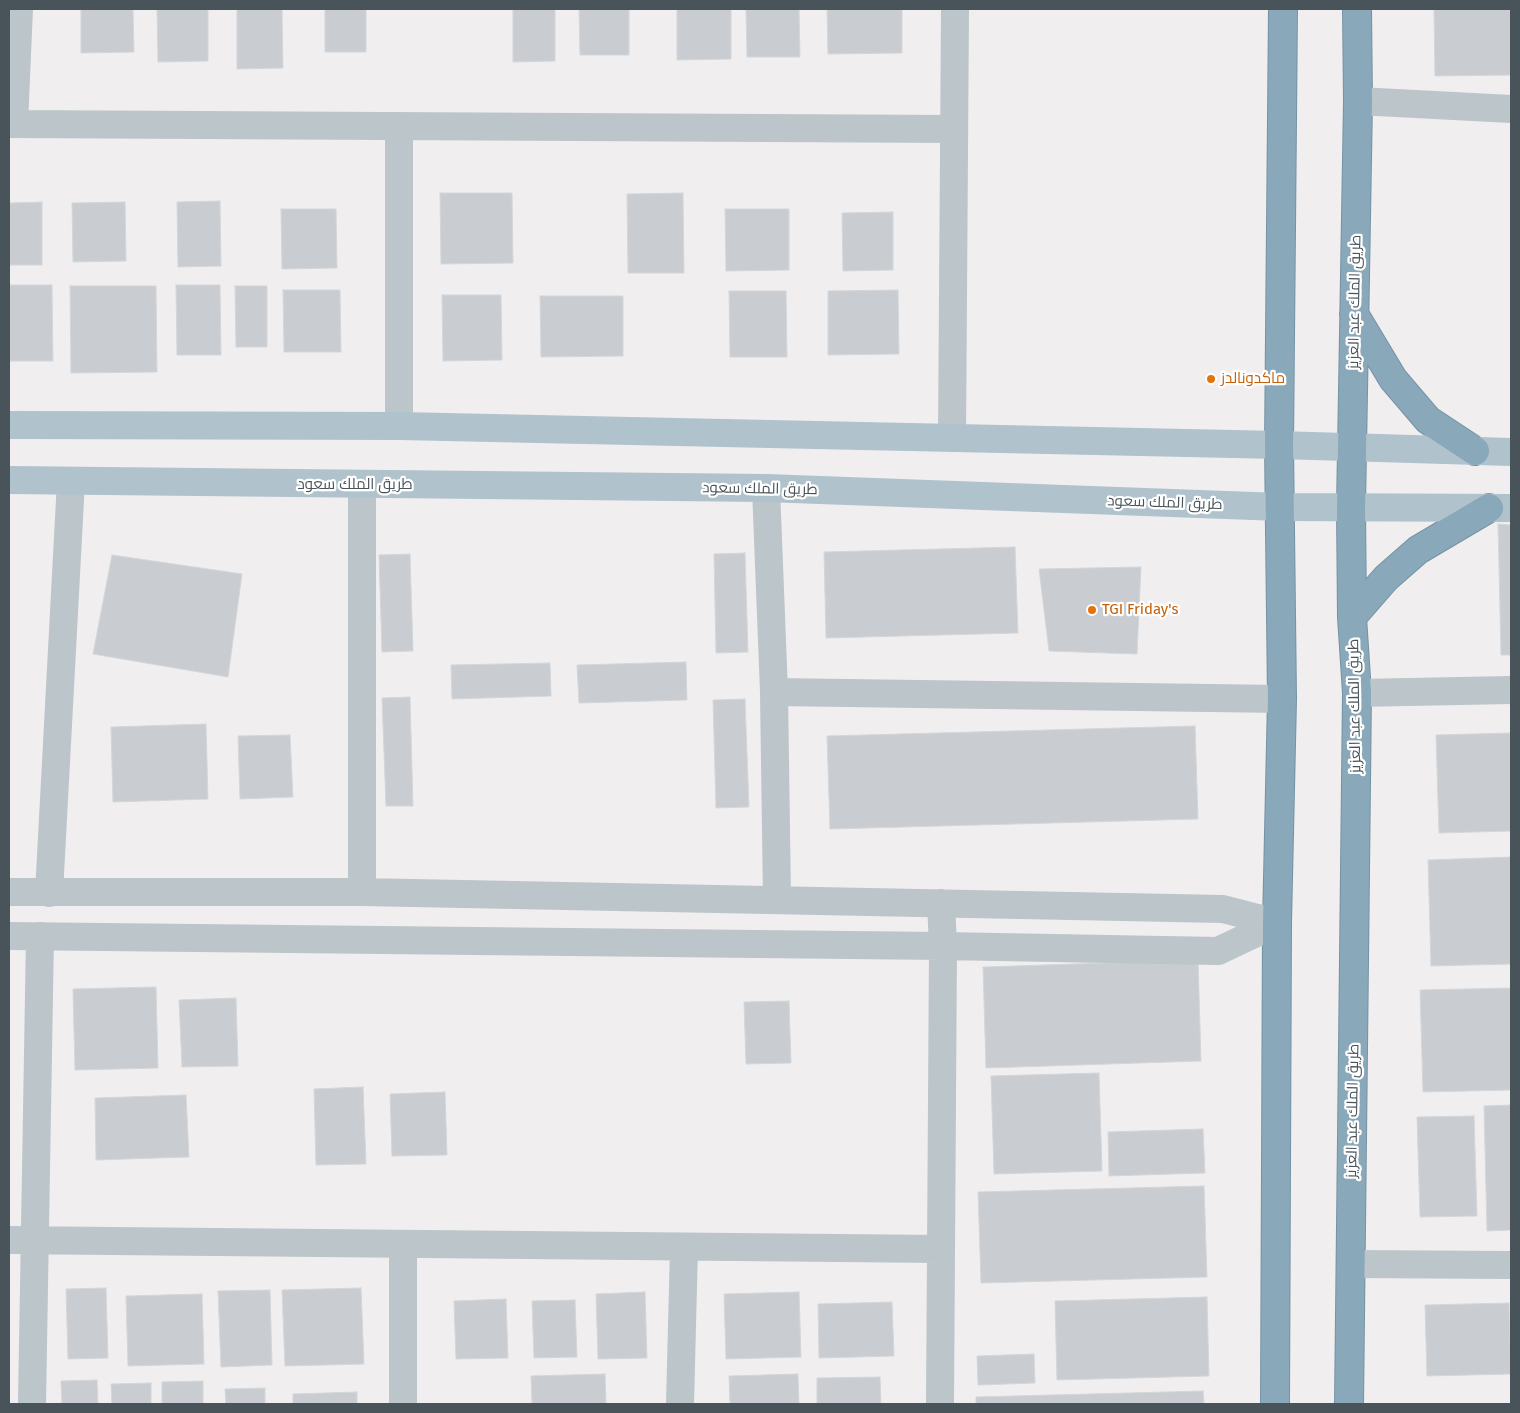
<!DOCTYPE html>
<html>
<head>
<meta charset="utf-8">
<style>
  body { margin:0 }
  #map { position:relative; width:1520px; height:1413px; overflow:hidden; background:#f1eeef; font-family:"Fira Sans",sans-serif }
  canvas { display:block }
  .frame { position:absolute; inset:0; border:10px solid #48545a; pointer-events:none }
</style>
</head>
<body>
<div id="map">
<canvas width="1520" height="1413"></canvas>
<div class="frame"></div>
</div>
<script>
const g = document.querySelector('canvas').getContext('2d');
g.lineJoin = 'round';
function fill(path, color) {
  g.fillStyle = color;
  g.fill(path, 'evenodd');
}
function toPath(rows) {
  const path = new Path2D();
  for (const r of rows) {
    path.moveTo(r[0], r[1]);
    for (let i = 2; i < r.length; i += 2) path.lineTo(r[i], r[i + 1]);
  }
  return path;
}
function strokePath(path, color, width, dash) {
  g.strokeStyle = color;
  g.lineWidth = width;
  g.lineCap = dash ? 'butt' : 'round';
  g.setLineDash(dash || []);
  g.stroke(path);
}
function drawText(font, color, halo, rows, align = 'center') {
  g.font = font + ' "Fira Sans",Cairo,sans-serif';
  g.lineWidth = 4.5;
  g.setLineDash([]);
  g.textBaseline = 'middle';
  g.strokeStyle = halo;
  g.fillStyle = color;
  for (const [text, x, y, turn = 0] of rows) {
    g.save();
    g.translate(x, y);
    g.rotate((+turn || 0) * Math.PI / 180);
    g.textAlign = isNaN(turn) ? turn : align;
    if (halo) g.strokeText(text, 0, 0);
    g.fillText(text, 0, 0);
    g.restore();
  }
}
const building = toPath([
  [81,9,133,9,134,52,81,53,81,9],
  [157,9,208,9,208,61,158,62,157,9],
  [237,9,282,9,283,68,237,69,237,9],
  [325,9,366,9,366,52,325,52,325,9],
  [513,9,555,9,555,61,513,62,513,9],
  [579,9,629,9,629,55,580,55,579,9],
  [677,9,731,9,731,59,677,60,677,9],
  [746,9,799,9,800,57,747,57,746,9],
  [827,9,902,9,902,53,828,54,827,9],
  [1434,9,1511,9,1511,75,1435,76,1434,9],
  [440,193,512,193,513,263,441,264,440,193],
  [683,193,684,273,628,273,627,194,683,193],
  [220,201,221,266,178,267,177,202,220,201],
  [42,202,42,265,9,265,9,203,42,202],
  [125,202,126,261,73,262,72,203,125,202],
  [281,209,336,209,337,268,282,269,281,209],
  [725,209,789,209,789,270,726,271,725,209],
  [893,212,893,270,843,271,842,213,893,212],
  [9,285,52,285,53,361,9,361,9,285],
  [176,285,220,285,221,355,177,355,176,285],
  [70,286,156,286,157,372,71,373,70,286],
  [235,286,267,286,267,347,236,347,235,286],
  [283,290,340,290,341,352,284,352,283,290],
  [898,290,899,354,828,355,828,291,898,290],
  [729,291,786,291,787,357,730,357,729,291],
  [442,295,501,295,502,360,443,361,442,295],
  [540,296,623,296,623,356,541,357,540,296],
  [1498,524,1511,525,1511,655,1501,655,1498,524],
  [1015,547,1018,633,826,638,824,552,1015,547],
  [745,553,748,652,716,653,714,554,745,553],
  [410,554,413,651,382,652,379,555,410,554],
  [112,555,242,574,228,677,93,654,112,555],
  [1141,567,1137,654,1049,651,1039,569,1141,567],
  [686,662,687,700,579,703,577,665,686,662],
  [550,663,551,696,452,699,451,665,550,663],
  [410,697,413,806,386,806,382,698,410,697],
  [745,699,749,807,716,808,713,700,745,699],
  [206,724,208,799,113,802,111,727,206,724],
  [1195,726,1198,819,830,829,827,736,1195,726],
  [1511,733,1511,831,1439,833,1436,735,1511,733],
  [290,735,293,797,240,799,238,736,290,735],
  [1511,857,1511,964,1431,966,1428,860,1511,857],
  [1198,960,1201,1061,986,1068,983,967,1198,960],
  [156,987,158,1068,75,1070,73,989,156,987],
  [1511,988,1511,1090,1423,1092,1420,990,1511,988],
  [236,998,238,1066,182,1067,179,1000,236,998],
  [789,1001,791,1063,746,1064,744,1002,789,1001],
  [1099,1073,1102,1171,994,1174,991,1076,1099,1073],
  [363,1087,366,1164,316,1165,314,1089,363,1087],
  [445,1092,447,1155,392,1156,390,1094,445,1092],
  [186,1095,189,1157,96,1160,95,1098,186,1095],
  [1511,1105,1511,1230,1487,1231,1484,1106,1511,1105],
  [1474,1116,1477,1216,1420,1217,1417,1117,1474,1116],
  [1203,1129,1205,1173,1109,1176,1108,1132,1203,1129],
  [1204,1186,1207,1277,981,1283,978,1192,1204,1186],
  [106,1288,108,1358,68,1359,66,1289,106,1288],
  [361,1288,364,1364,285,1366,282,1290,361,1288],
  [270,1290,272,1365,221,1367,218,1291,270,1290],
  [645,1292,647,1358,598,1359,596,1294,645,1292],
  [799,1292,801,1357,726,1359,724,1294,799,1292],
  [202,1294,204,1364,128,1366,126,1296,202,1294],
  [1207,1297,1209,1376,1057,1380,1055,1301,1207,1297],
  [506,1299,508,1358,456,1359,454,1301,506,1299],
  [575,1300,577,1357,534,1358,532,1301,575,1300],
  [892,1302,894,1356,819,1358,818,1304,892,1302],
  [1509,1303,1511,1374,1427,1376,1425,1305,1509,1303],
  [1034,1354,1035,1383,978,1385,977,1356,1034,1354],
  [605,1374,606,1404,532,1404,531,1376,605,1374],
  [798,1374,799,1404,730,1404,729,1376,798,1374],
  [880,1377,881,1404,817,1404,817,1378,880,1377],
  [97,1380,98,1404,62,1404,61,1381,97,1380],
  [203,1381,203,1404,162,1404,162,1382,203,1381],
  [151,1383,151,1404,112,1404,111,1384,151,1383],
  [265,1388,265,1404,226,1404,225,1389,265,1388],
  [1203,1391,1204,1404,976,1404,976,1397,1203,1391],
  [357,1392,357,1404,293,1404,293,1394,357,1392]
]);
fill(building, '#c9ccd1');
strokePath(building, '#d3d6d9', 1);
const highway = toPath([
  [1354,314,1393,379,1428,420,1475,451],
  [1352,617,1386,578,1418,550,1489,508],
  [1275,1404,1277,923,1282,699,1279,445,1283,9],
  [1349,1404,1357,693,1352,617,1351,508,1358,101,1357,9]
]);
strokePath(highway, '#7593a5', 30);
strokePath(toPath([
  [1358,101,1511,109],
  [9,124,954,129],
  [14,124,19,9],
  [399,126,399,426],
  [952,438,955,9],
  [766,488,774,692,777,900],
  [774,692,1282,699],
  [1357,693,1511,690],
  [9,892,362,892,1223,909,1277,923],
  [362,892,362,485],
  [49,893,71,481],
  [9,936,943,946,1218,951,1277,923],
  [9,1240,941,1249],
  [1351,1264,1511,1265],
  [32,1404,40,936],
  [403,1404,403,1244],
  [680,1404,684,1247],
  [940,1404,943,946,941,903]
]), '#bbc5ca', 28);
strokePath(toPath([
  [9,425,399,426,1279,445,1511,452],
  [9,480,766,488,1280,507,1511,508]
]), '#b0c2cb', 28);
strokePath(highway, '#89a8ba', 28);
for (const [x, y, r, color] of [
  [1211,379,5,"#e8710a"],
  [1092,610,5,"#e8710a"]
]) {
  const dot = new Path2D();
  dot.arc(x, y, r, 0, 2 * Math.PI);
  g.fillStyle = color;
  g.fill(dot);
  strokePath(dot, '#fff', 2);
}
drawText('15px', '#48545a', '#fff', [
  ["طريق الملك عبد العزيز",1355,302,-89],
  ["طريق الملك سعود",355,485],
  ["طريق الملك سعود",760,489,1],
  ["طريق الملك سعود",1165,503,2],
  ["طريق الملك عبد العزيز",1355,706,-91],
  ["طريق الملك عبد العزيز",1353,1111,-89]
]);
drawText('15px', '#c56008', '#fff', [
  ["ماكدونالدز",1221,379],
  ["TGI Friday's",1102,610]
], 'left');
</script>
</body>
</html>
